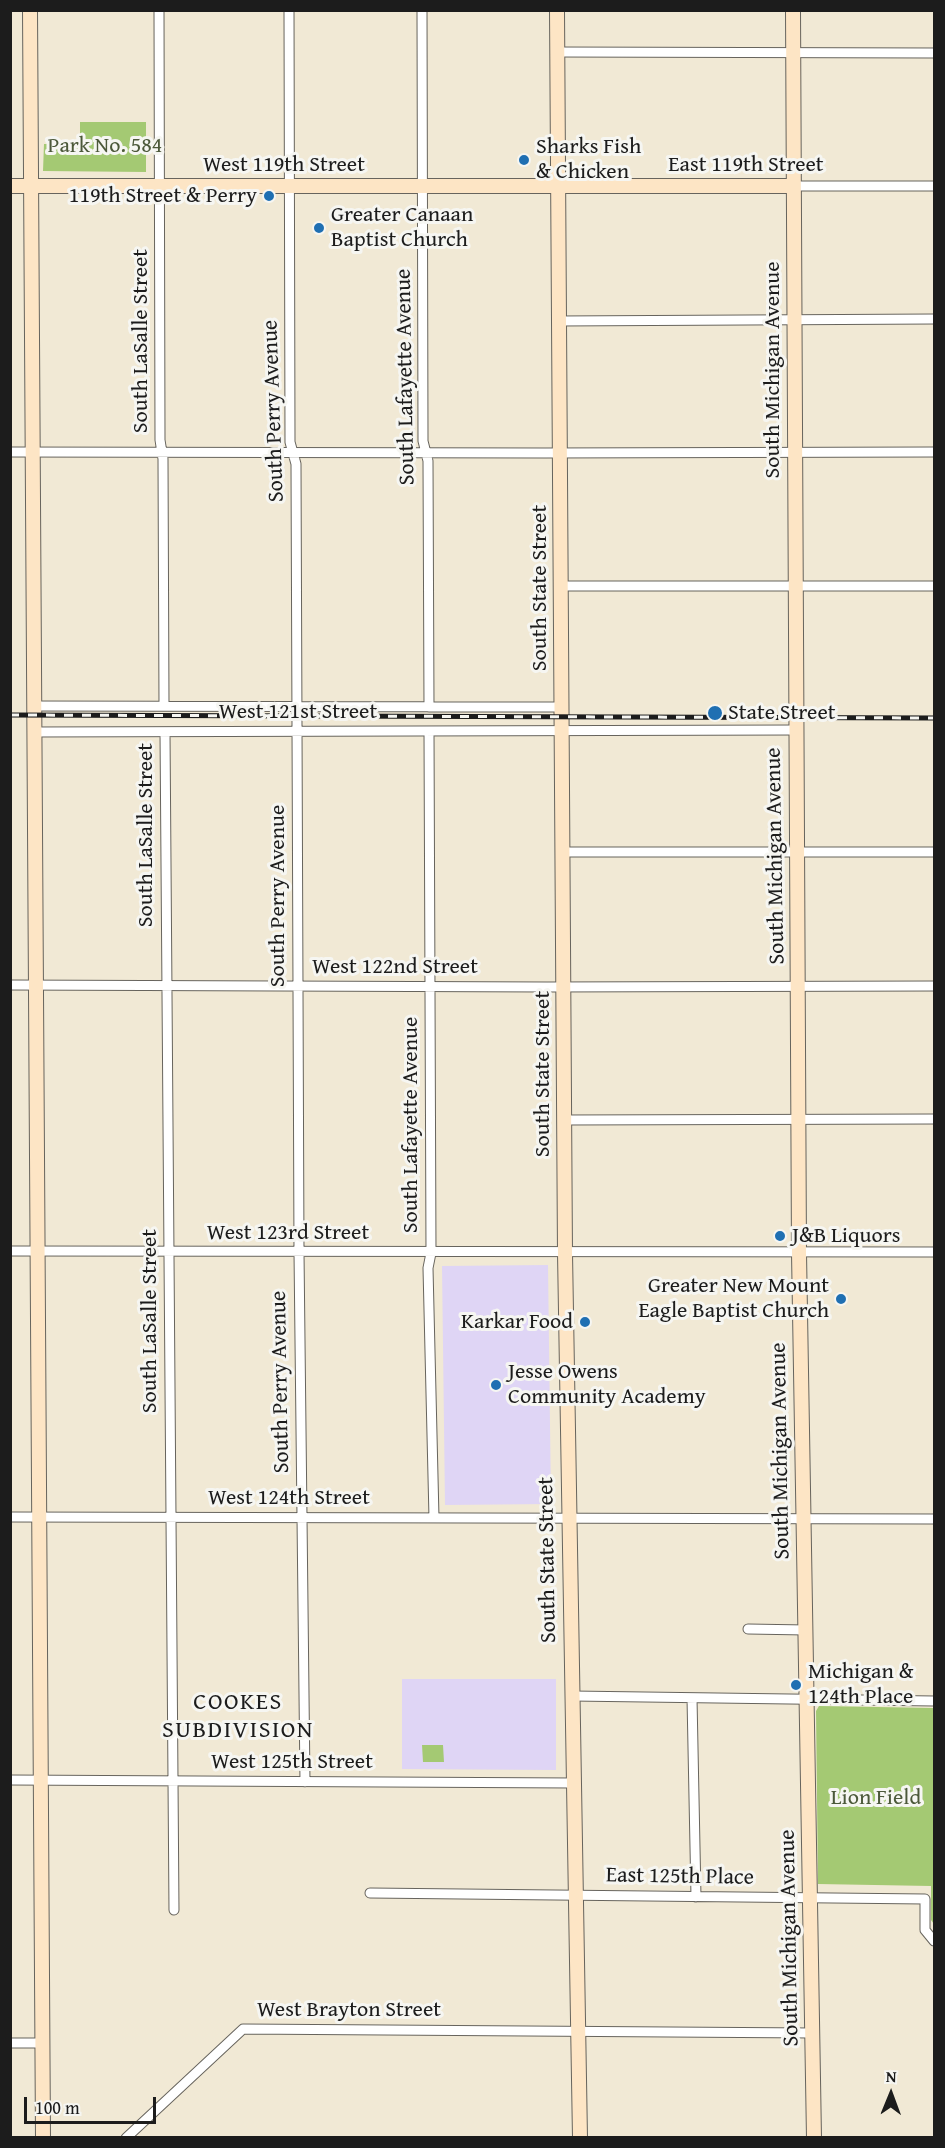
<!DOCTYPE html>
<html>
<head>
<meta charset="utf-8">
<style>
  body { margin:0 }
  #map { position:relative; width:945px; height:2148px; overflow:hidden; background:#f1e9d5; font-family:"Gentium Book Plus",serif }
  canvas { display:block }
  .frame { position:absolute; inset:0; border:12px solid #1c1c1c; pointer-events:none }
  .north { position:absolute; left:861px; top:2064px; width:60px; height:60px; -webkit-text-stroke:4px #f6f6f2; paint-order:stroke; rotate:1deg; font-size:16px; font-weight:700; line-height:24px; text-align:center; color:#1c1c1c }
  .north::after { content:''; display:block; margin:auto; width:21px; height:27px; background:#1c1c1c; clip-path:polygon(50% 0,100% 100%,50% 72%,0 100%) }
  .scale { position:absolute; left:24px; top:2097px; width:132px; height:27px; box-sizing:border-box; border:3px solid #1c1c1c; border-top:0; padding-left:8px; font-size:18px; line-height:21px; white-space:nowrap; color:#1c1c1c; -webkit-text-stroke:4px #f6f6f2; paint-order:stroke }
</style>
</head>
<body>
<div id="map">
<canvas width="945" height="2148"></canvas>
<div class="frame"></div>
<div class="north">N</div>
<div class="scale">100 m</div>
</div>
<script>
const g = document.querySelector('canvas').getContext('2d');
g.lineJoin = 'round';
function fill(path, color) {
  g.fillStyle = color;
  g.fill(path, 'evenodd');
}
function toPath(rows) {
  const path = new Path2D();
  for (const r of rows) {
    path.moveTo(r[0], r[1]);
    for (let i = 2; i < r.length; i += 2) path.lineTo(r[i], r[i + 1]);
  }
  return path;
}
function strokePath(path, color, width, dash) {
  g.strokeStyle = color;
  g.lineWidth = width;
  g.lineCap = dash ? 'butt' : 'round';
  g.setLineDash(dash || []);
  g.stroke(path);
}
function drawText(font, color, halo, rows, align = 'center') {
  g.font = font + ' "Gentium Book Plus",serif';
  g.lineWidth = 6;
  g.setLineDash([]);
  g.textBaseline = 'middle';
  g.strokeStyle = halo;
  g.fillStyle = color;
  for (const [text, x, y, turn = 0] of rows) {
    g.save();
    g.translate(x, y);
    g.rotate((+turn || 0) * Math.PI / 180);
    g.textAlign = isNaN(turn) ? turn : align;
    if (halo) g.strokeText(text, 0, 0);
    g.fillText(text, 0, 0);
    g.restore();
  }
}
fill(toPath([
  [548,1265,551,1504,445,1505,442,1266],
  [402,1679,556,1679,556,1770,402,1769]
]), '#dfd5f5');
fill(toPath([
  [80,122,146,122,146,172,43,171,44,144,80,144],
  [819,1706,934,1708,934,1924,931,1920,931,1886,818,1884,816,1711],
  [422,1745,443,1745,444,1762,423,1762]
]), '#a4c973');
const street = toPath([
  [159,10,160,440,163,459,164,706],
  [289,10,290,442,296,464,299,1252,305,1782],
  [422,10,423,441,428,461,429,707],
  [557,52,934,53],
  [793,186,934,186],
  [559,321,934,319],
  [10,452,545,453,934,452],
  [561,586,934,586],
  [33,706,562,707],
  [429,731,431,1253,428,1268,434,1518],
  [33,732,796,730],
  [165,732,174,1910],
  [563,852,934,852],
  [10,985,547,987,934,986],
  [564,1120,934,1119],
  [10,1251,934,1252],
  [10,1517,934,1519],
  [748,1629,806,1630],
  [572,1696,934,1701],
  [692,1698,696,1897],
  [10,1780,573,1783],
  [370,1893,925,1899,925,1930],
  [925,1930,934,1941],
  [10,2043,42,2043],
  [126,2138,243,2029,812,2033]
]);
const secondary = toPath([
  [30,10,43,2138],
  [557,10,565,1253,580,2138],
  [793,10,799,1253,814,2138],
  [10,186,793,186]
]);
strokePath(street, '#67645d', 11);
strokePath(secondary, '#67645d', 16);
strokePath(street, '#fff', 9);
strokePath(secondary, '#fde5c5', 14);
const rail = toPath([
  [10,715,934,718]
]);
strokePath(rail, '#1c1c1c', 5);
strokePath(rail, '#f6f6f2', 3, [9]);
for (const [x, y, r, color] of [
  [524,160,6,"#1f6fb2"],
  [269,196,6,"#1f6fb2"],
  [319,228,6,"#1f6fb2"],
  [715,713,8,"#1f6fb2"],
  [780,1236,6,"#1f6fb2"],
  [841,1299,6,"#1f6fb2"],
  [585,1322,6,"#1f6fb2"],
  [496,1385,6,"#1f6fb2"],
  [796,1685,6,"#1f6fb2"]
]) {
  const dot = new Path2D();
  dot.arc(x, y, r, 0, 2 * Math.PI);
  g.fillStyle = color;
  g.fill(dot);
  strokePath(dot, '#f6f6f2', 2);
}
drawText('22px', '#4c593a', '#f6f6f2', [
  ["Park No. 584",105,146],
  ["Lion Field",876,1798]
]);
drawText('22px', '#1c1c1c', '#f6f6f2', [
  ["Sharks Fish",536,147],
  ["& Chicken",536,172],
  ["119th Street & Perry",257,196,"right"],
  ["Greater Canaan",331,215],
  ["Baptist Church",331,240],
  ["State Street",728,713],
  ["J&B Liquors",792,1236],
  ["Greater New Mount",829,1286,"right"],
  ["Eagle Baptist Church",829,1311,"right"],
  ["Karkar Food",573,1322,"right"],
  ["Jesse Owens",508,1372],
  ["Community Academy",508,1397],
  ["Michigan &",808,1672],
  ["124th Place",808,1697]
], 'left');
drawText('22px', '#1c1c1c', '#f6f6f2', [
  ["West 119th Street",284,165],
  ["East 119th Street",746,165],
  ["South LaSalle Street",141,341,-90],
  ["South Michigan Avenue",773,370,-90],
  ["South Lafayette Avenue",406,377,-91],
  ["South Perry Avenue",274,411,-92],
  ["South State Street",540,588,-90],
  ["West 121st Street",298,712],
  ["South LaSalle Street",146,835,-90],
  ["South Michigan Avenue",776,856,-91],
  ["South Perry Avenue",278,896,-90],
  ["West 122nd Street",395,967],
  ["South State Street",543,1074,-90],
  ["South Lafayette Avenue",411,1125,-90],
  ["West 123rd Street",288,1233],
  ["South LaSalle Street",150,1321,-90],
  ["South Perry Avenue",281,1382,-91],
  ["South Michigan Avenue",781,1451,-91],
  ["West 124th Street",289,1498],
  ["South State Street",548,1560,-91],
  ["West 125th Street",292,1762],
  ["East 125th Place",680,1877,1],
  ["South Michigan Avenue",790,1938,-91],
  ["West Brayton Street",349,2010]
]);
g.letterSpacing = '1.5px';
drawText('24px', '#1c1c1c', '#f6f6f2', [
  ["COOKES",238,1703],
  ["SUBDIVISION",238,1731]
]);
g.letterSpacing = '0px';
</script>
</body>
</html>
